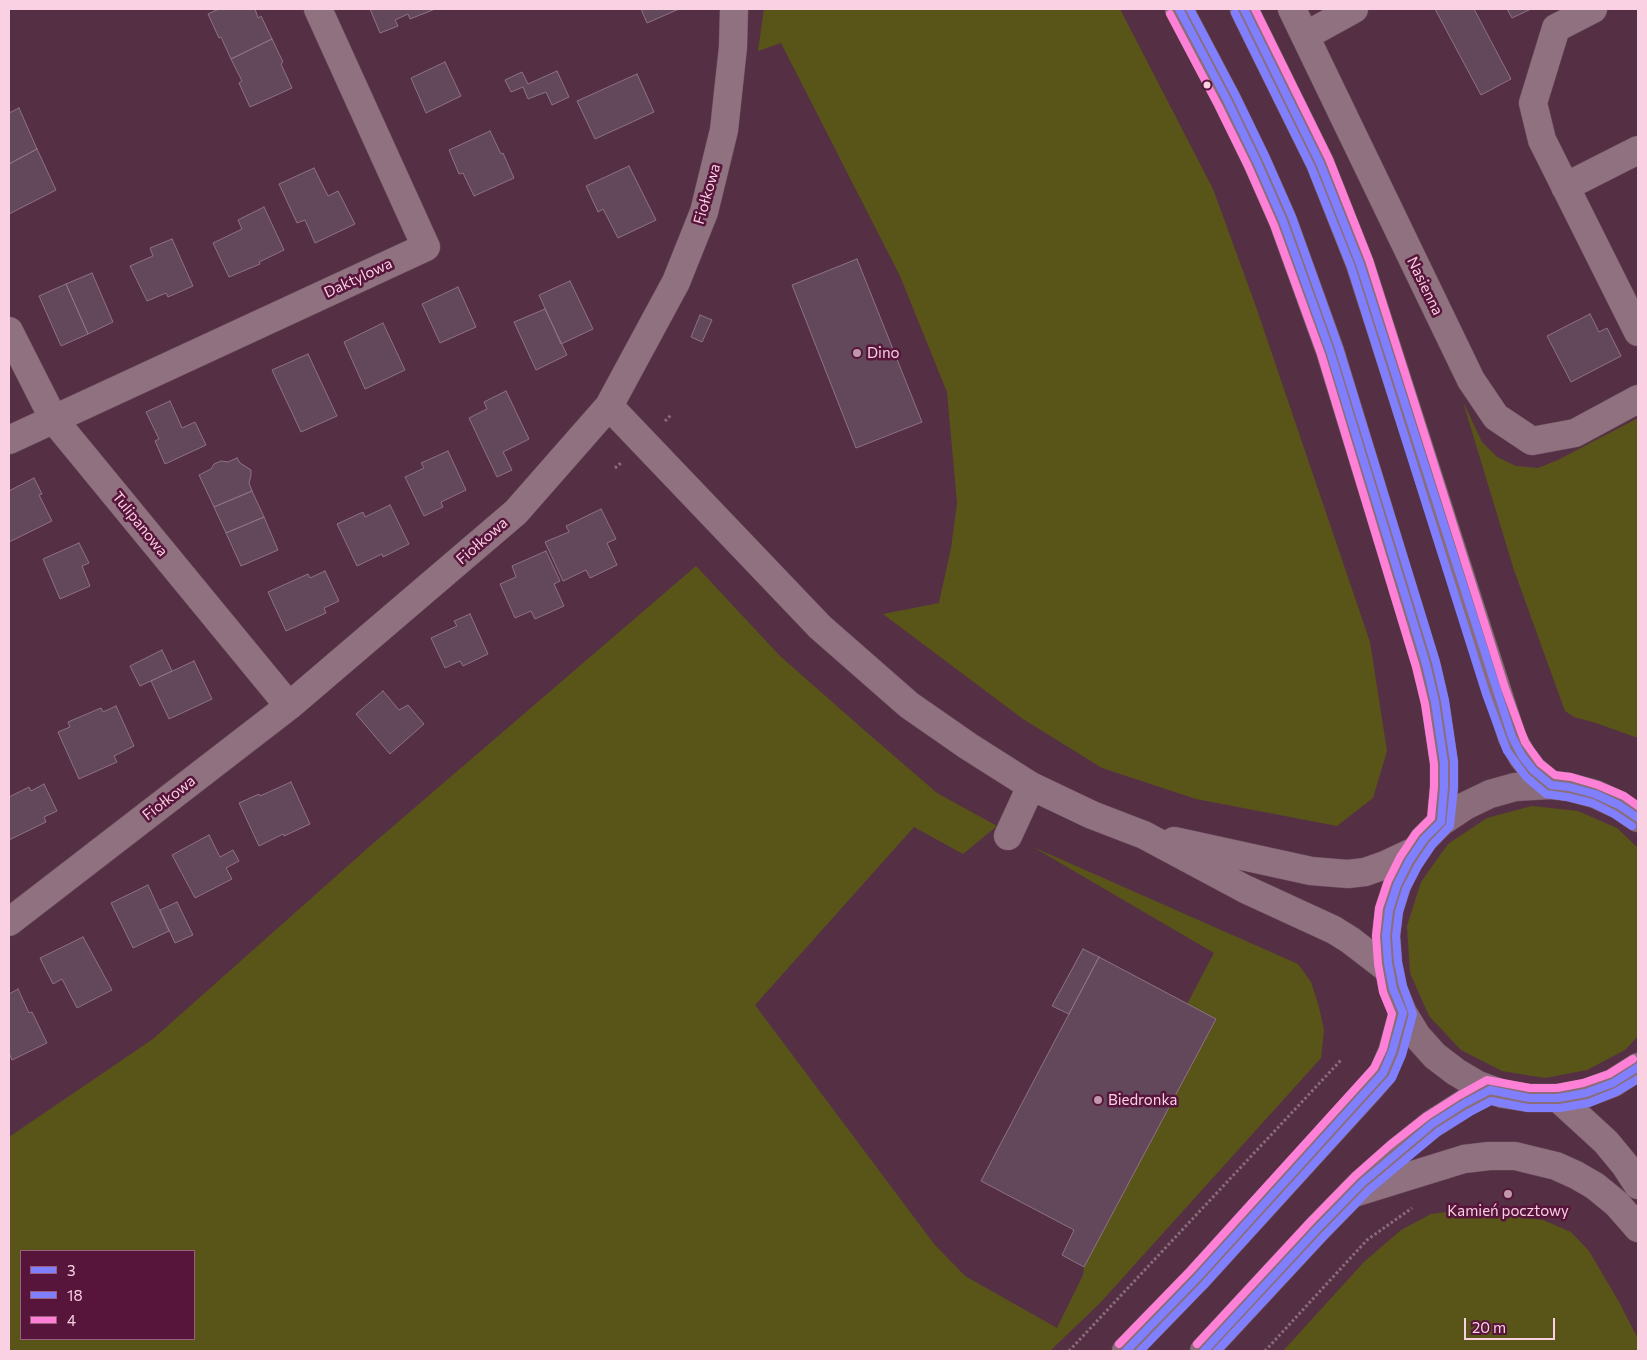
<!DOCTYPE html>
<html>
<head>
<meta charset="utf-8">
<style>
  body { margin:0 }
  #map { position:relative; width:1647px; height:1360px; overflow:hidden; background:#553044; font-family:Commissioner,sans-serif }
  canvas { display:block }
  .frame { position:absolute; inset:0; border:10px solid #fad0e3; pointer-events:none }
  .legend { position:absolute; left:20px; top:1250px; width:175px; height:90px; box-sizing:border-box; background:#58153b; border:1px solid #99607e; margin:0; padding:6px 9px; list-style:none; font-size:15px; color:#fad0e3 }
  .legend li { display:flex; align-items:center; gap:10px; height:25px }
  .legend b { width:25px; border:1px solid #99607e }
  .scale { position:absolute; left:1464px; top:1318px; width:91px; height:22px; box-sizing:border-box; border:2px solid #fad0e3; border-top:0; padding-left:6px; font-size:15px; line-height:18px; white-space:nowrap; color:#fad0e3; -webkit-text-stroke:4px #58153b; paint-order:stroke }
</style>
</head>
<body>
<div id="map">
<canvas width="1647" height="1360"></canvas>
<div class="frame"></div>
<ul class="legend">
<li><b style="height:6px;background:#8080ff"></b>3</li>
<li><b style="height:6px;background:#8080ff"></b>18</li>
<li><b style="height:6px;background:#ff80d7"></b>4</li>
</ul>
<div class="scale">20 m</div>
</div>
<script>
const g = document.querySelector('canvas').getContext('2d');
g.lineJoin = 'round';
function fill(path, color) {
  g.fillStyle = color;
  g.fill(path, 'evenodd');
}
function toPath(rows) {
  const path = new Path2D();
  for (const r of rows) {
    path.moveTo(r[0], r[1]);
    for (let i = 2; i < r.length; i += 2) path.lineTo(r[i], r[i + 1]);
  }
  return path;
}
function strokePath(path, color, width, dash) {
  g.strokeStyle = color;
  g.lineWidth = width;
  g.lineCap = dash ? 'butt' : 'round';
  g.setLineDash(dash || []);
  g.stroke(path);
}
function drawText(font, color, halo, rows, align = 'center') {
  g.font = font + ' Commissioner,sans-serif';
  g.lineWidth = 5;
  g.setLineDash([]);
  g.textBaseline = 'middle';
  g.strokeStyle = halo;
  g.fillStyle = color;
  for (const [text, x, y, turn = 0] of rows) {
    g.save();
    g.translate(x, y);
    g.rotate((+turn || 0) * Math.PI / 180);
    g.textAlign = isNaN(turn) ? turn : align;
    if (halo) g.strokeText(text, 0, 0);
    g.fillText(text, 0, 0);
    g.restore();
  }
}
fill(toPath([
  [764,9,1120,9,1213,189,1255,304,1370,642,1387,751,1373,798,1337,826,1196,799,1102,768,1023,719,883,614,939,603,951,548,957,503,947,392,900,276,781,43,758,51],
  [1463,402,1482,442,1497,457,1516,466,1538,468,1558,460,1638,418,1638,738,1596,723,1574,717,1565,711,1514,570],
  [696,566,780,656,864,730,937,793,997,826,963,854,914,827,755,1005,934,1244,965,1276,1057,1328,1083,1275,1084,1267,1187,1004,1214,953,1033,847,1298,964,1311,982,1319,1007,1324,1030,1321,1058,1100,1303,1050,1351,9,1351,9,1137,153,1039,369,847],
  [21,1251,194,1251,194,1339,21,1339],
  [1532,806,1578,811,1617,828,1638,848,1638,1036,1625,1050,1587,1070,1545,1078,1502,1071,1461,1050,1429,1016,1410,973,1407,926,1421,882,1448,844,1487,818],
  [1461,1210,1543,1220,1571,1232,1589,1251,1619,1302,1638,1339,1638,1351,1283,1351,1364,1262,1401,1230,1431,1214]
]), '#595519');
const building = toPath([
  [219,9,255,9,258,18,261,16,272,39,231,59,221,37,219,38,208,14,219,9],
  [370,9,435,9,410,19,408,14,395,20,398,26,380,33,370,9],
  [641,9,679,9,647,23,641,9],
  [1435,9,1474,9,1511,79,1481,95,1435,9],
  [1507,9,1531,9,1512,18,1507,9],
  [272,39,283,62,281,64,292,88,250,107,239,83,242,81,231,59,272,39],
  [445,62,461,96,426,113,411,78,445,62],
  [557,71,569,97,552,105,546,92,528,99,523,87,511,92,505,80,522,72,528,84,557,71],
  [637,74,654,112,595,139,577,101,637,74],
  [19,108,37,149,9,164,9,113,19,108],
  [490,131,501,154,503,153,514,178,474,196,463,173,459,174,449,150,490,131],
  [37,149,56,190,9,214,9,164,37,149],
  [629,166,656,220,618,238,603,209,598,212,586,186,629,166],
  [314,168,328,196,338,191,355,224,315,243,305,220,297,223,279,184,314,168],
  [264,207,284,250,259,262,260,264,229,277,213,243,242,229,238,220,264,207],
  [172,239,193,286,168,297,166,293,147,301,130,266,153,256,150,248,172,239],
  [857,259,922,422,856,448,792,285,857,259],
  [92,273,113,322,88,334,66,284,92,273],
  [570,281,593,329,561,344,539,295,570,281],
  [66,284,88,334,61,346,39,296,66,284],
  [458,287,476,327,440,343,422,304,458,287],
  [545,309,567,355,536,370,514,322,545,309],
  [1590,314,1599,332,1607,328,1621,356,1571,382,1547,336,1590,314],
  [700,315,712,320,702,342,691,337,700,315],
  [383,323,405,370,365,389,344,342,383,323],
  [308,354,337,416,301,432,272,370,308,354],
  [506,391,529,439,503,452,512,470,497,477,469,418,487,409,484,402,506,391],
  [170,401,182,428,195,422,206,445,165,464,155,441,159,439,146,412,170,401],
  [448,451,466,490,441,502,443,507,424,516,405,477,424,468,421,463,448,451],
  [237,458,240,463,251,470,251,475,249,483,252,491,214,507,199,475,211,469,214,464,221,461,228,462,237,458],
  [34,478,42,494,39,495,52,521,9,542,9,491,34,478],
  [252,491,264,517,226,533,214,507,252,491],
  [390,505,409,544,383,557,382,554,357,566,337,524,363,512,365,517,390,505],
  [601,509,616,539,607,543,617,565,590,578,586,570,563,581,545,542,569,532,566,526,601,509],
  [264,517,278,550,241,566,226,533,264,517],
  [79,543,89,563,82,566,90,586,60,599,43,559,79,543],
  [546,551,560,581,554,584,564,606,535,619,531,611,515,618,500,584,516,577,512,566,546,551],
  [325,571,339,601,324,608,326,613,286,631,268,592,308,574,310,578,325,571],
  [470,614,488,654,463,666,460,661,445,668,431,638,457,626,454,621,470,614],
  [162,650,172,671,140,686,130,666,162,650],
  [194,661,212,699,169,719,151,681,194,661],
  [383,691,399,710,408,705,424,724,390,754,356,714,383,691],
  [116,706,134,746,114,756,117,762,79,779,58,732,70,727,68,722,101,708,103,712,116,706],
  [291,782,310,824,284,836,283,834,259,846,239,803,259,794,260,796,291,782],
  [44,784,57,811,44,817,46,822,9,840,9,797,29,787,31,791,44,784],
  [209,835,220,857,233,850,239,861,226,868,232,879,195,898,172,855,209,835],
  [148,885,169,931,133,948,111,903,148,885],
  [177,902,193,935,175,943,160,910,177,902],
  [83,937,112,990,77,1008,62,979,53,984,40,958,83,937],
  [1083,949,1099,957,1069,1014,1052,1006,1083,949],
  [1099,957,1216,1019,1084,1267,1062,1255,1074,1230,981,1181,1099,957],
  [18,989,29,1013,32,1012,47,1043,12,1060,9,1053,9,994,18,989]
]);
fill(building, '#63485b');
strokePath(building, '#8e7185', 1);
const minor = toPath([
  [1292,9,1471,380,1496,417,1532,441,1575,433,1638,399],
  [1593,9,1556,28,1533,103,1542,140,1638,332],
  [1305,36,1354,9],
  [1565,187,1638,150],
  [9,331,54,420,289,706],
  [609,406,820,627,909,705,968,746,1031,786,1092,815,1144,835,1245,889,1334,930,1350,940,1389,970],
  [9,440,426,247,318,9],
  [1008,836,1031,786],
  [1174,841,1311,871,1348,874,1365,872,1385,865,1415,851],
  [9,922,289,706,516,512,609,406,676,282,704,212,724,130,733,47,734,9],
  [1558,1098,1606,1142,1625,1165,1638,1185],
  [1351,1194,1464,1159,1489,1156,1515,1156,1556,1166,1576,1175,1595,1186,1617,1204,1638,1228]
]);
const major = toPath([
  [1179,9,1227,100,1257,162,1283,221,1330,351,1426,664,1435,702,1444,763,1444,787,1441,822],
  [1244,9,1320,163,1360,264,1512,737,1522,756,1533,770,1551,785],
  [1638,818,1619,805,1595,794,1569,787,1551,785,1515,787,1490,794,1465,806,1441,822,1424,839,1409,861,1397,885,1389,910,1386,936,1388,963,1393,989,1403,1013,1417,1036,1435,1056,1456,1072,1478,1085,1503,1094,1529,1098,1558,1098,1586,1093,1613,1083,1638,1067],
  [1126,1351,1197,1278,1371,1087,1383,1073,1392,1052,1403,1013],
  [1204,1351,1318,1228,1362,1183,1397,1152,1432,1124,1465,1103,1490,1090]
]);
strokePath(minor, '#6d4d5e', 29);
strokePath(major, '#6d4d5e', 29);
strokePath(toPath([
  [665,421,671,415],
  [615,468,622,462],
  [1069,1351,1342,1059],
  [1265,1351,1367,1240,1412,1208]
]), '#8a6e7c', 3, [2.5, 2.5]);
strokePath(minor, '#8f7180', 28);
strokePath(major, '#8a6c7b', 28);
strokePath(toPath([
  [1179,9,1227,100,1257,162,1283,221,1330,351,1426,664,1435,702,1444,763,1444,787,1441,822],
  [1244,9,1320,163,1360,264,1512,737,1522,756,1533,770,1551,785],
  [1551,785,1569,787,1595,794,1619,805,1638,818],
  [1403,1013,1393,989,1388,963,1386,936,1389,910,1397,885,1409,861,1424,839,1441,822],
  [1490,1090,1529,1098,1558,1098,1586,1093,1613,1083,1638,1067],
  [1126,1351,1197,1278,1383,1073,1392,1052,1403,1013],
  [1204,1351,1318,1228,1362,1183,1432,1124,1465,1103,1490,1090]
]), '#8080ff', 8);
strokePath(toPath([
  [1235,13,1311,167,1351,267,1486,694,1507,751,1526,777,1546,794,1567,797,1592,803,1614,814,1632,826],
  [1140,1351,1204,1285,1392,1078,1402,1055,1413,1014,1403,986,1398,962,1396,936,1399,912,1406,889,1418,866,1432,845,1450,826,1454,787,1454,762,1445,701,1436,662,1339,348,1292,217,1266,158,1236,96,1190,9],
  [1217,1351,1325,1235,1369,1190,1438,1132,1470,1112,1491,1101,1528,1108,1560,1108,1589,1103,1616,1092,1638,1079]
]), '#8080ff', 8);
strokePath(toPath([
  [1255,9,1329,159,1369,260,1505,688,1525,742,1540,763,1555,775,1571,777,1598,785,1624,796,1638,806],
  [1119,1344,1190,1271,1374,1068,1383,1049,1392,1014,1383,992,1378,964,1376,936,1379,908,1388,881,1400,857,1416,833,1431,818,1434,787,1434,764,1425,704,1416,667,1321,354,1274,225,1248,166,1218,105,1170,14],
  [1197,1344,1311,1221,1355,1176,1390,1145,1427,1116,1460,1095,1487,1080,1530,1088,1557,1088,1583,1083,1609,1074,1633,1059]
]), '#ff80d7', 8);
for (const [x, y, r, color] of [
  [1207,85,4.5,"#fad0e3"],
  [857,353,5,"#c098ab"],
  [1098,1100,5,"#c098ab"],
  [1508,1194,5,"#c098ab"]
]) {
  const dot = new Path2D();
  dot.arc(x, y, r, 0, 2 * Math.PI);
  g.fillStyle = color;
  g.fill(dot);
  strokePath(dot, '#58153b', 2);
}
drawText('15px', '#fad0e3', '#58153b', [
  ["Fiołkowa",707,194,-74],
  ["Daktylowa",358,278,-25],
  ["Nasienna",1425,286,64],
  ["Tulipanowa",140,524,51],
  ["Fiołkowa",482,541,-41],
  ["Fiołkowa",169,798,-38]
]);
drawText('15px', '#fad0e3', '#58153b', [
  ["Dino",867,353],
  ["Biedronka",1108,1100],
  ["Kamień pocztowy",1508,1211,"center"]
], 'left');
</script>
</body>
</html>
